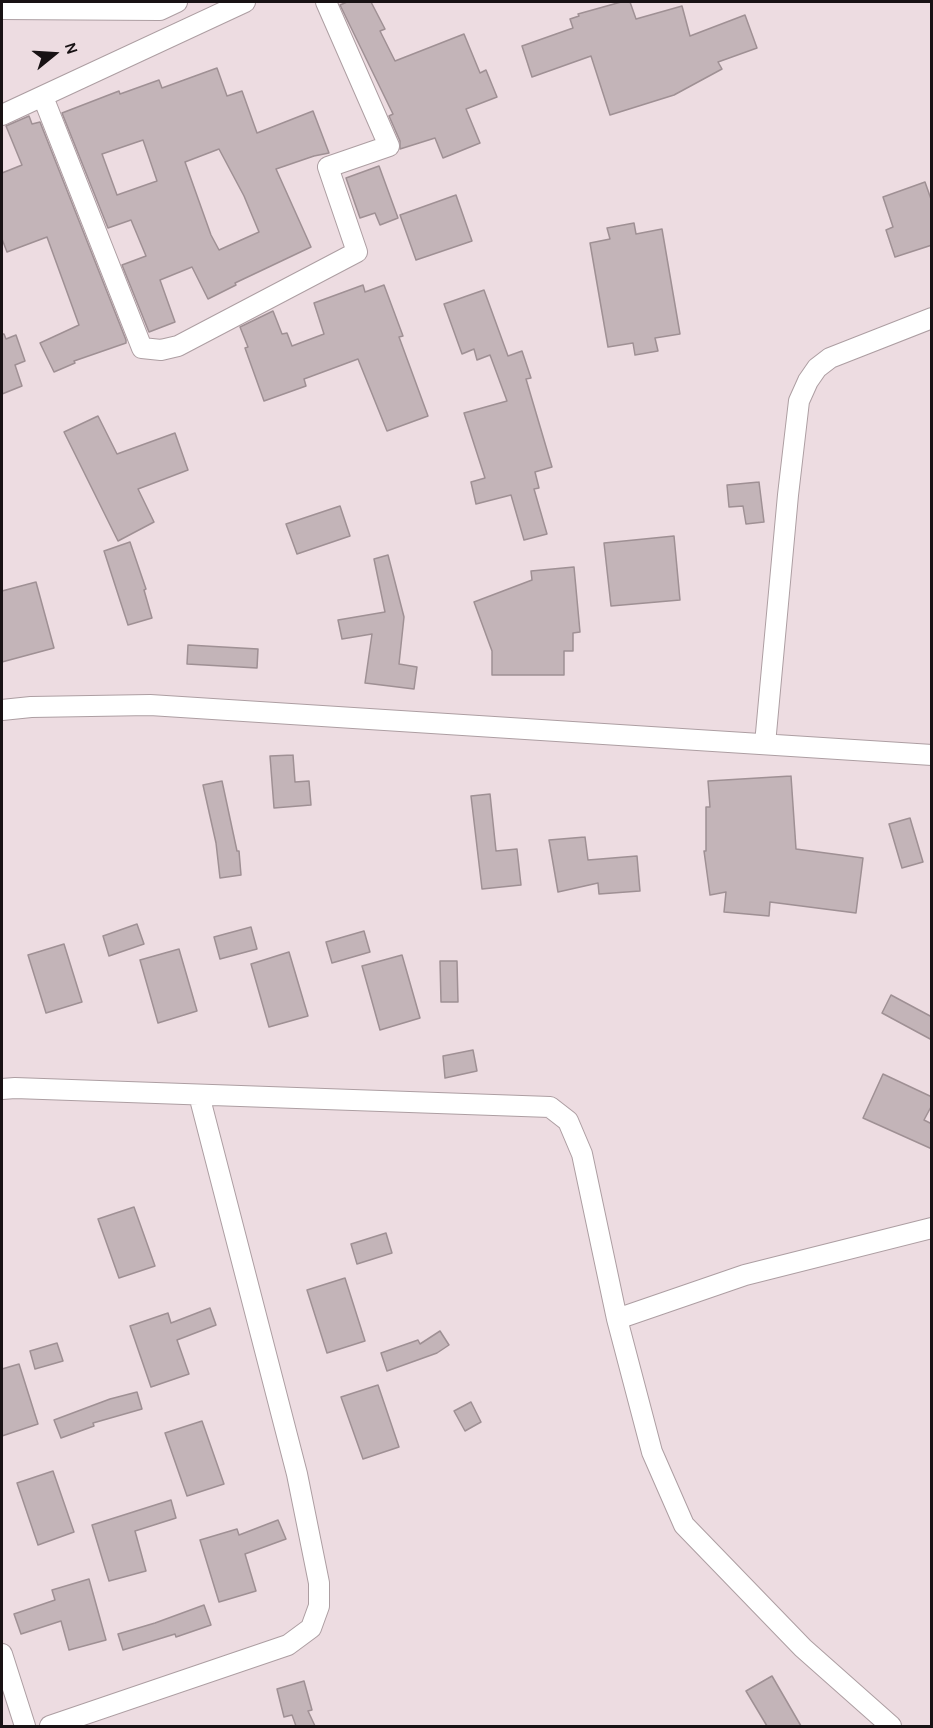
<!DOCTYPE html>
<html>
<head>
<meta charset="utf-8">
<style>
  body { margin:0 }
  #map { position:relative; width:933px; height:1728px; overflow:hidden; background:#eddce1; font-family:Karla,sans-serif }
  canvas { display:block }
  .frame { position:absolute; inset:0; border:3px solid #181214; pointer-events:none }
  .north { position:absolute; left:24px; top:24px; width:60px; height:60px; -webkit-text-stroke:4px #eddce1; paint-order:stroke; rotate:72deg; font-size:16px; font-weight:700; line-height:24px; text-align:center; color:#181214 }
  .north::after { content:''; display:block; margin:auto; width:21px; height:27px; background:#181214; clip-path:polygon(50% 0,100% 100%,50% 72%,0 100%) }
</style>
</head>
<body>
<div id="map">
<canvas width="933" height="1728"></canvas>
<div class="frame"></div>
<div class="north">N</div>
</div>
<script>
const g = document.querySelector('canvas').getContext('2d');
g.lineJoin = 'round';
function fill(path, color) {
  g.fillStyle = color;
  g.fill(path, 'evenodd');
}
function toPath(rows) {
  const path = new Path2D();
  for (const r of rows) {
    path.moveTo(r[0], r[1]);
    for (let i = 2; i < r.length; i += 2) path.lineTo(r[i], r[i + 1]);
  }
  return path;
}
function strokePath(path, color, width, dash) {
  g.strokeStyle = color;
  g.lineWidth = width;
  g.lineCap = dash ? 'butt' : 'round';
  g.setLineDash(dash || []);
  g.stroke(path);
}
const building = toPath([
  [347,2,371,2,385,29,380,31,395,61,464,34,480,73,486,70,497,97,466,109,480,143,443,158,435,138,400,149,400,141,389,116,393,114,340,5,347,2],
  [621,2,630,2,636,19,682,6,690,36,745,15,757,48,718,62,722,69,674,95,610,115,591,56,532,77,522,46,573,28,570,19,579,16,578,14,621,2],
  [217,68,227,96,242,91,257,133,313,111,329,153,314,156,276,169,311,247,235,283,236,285,208,299,192,267,160,280,175,322,149,332,122,265,146,256,131,220,108,228,62,113,119,91,120,94,159,80,162,88,217,68],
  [143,140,157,181,117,195,102,154,143,140],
  [219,149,244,196,259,232,219,250,211,235,185,162,219,149],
  [29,116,32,124,40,122,126,340,126,343,74,361,75,363,54,372,40,343,79,325,47,237,7,252,2,239,2,173,22,165,6,126,29,116],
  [379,166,398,218,380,225,375,213,360,218,346,178,379,166],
  [925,182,932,202,932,245,895,257,886,230,893,227,883,197,925,182],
  [456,195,472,241,416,260,400,215,456,195],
  [634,223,636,234,662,229,680,334,655,338,658,351,635,355,633,343,608,347,590,243,610,239,607,228,634,223],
  [363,285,365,292,384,285,403,336,399,337,428,416,387,431,358,359,304,379,306,386,264,401,245,348,248,347,240,327,273,311,282,334,287,333,292,346,324,334,314,303,363,285],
  [484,290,508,356,522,351,531,378,526,379,552,467,535,472,539,488,534,489,547,534,524,540,511,495,476,504,471,482,485,478,464,413,507,401,490,355,477,360,474,349,462,354,444,304,484,290],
  [2,334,4,334,6,339,16,335,25,361,15,365,22,386,2,394,2,334],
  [98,416,117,454,175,433,188,470,138,489,154,522,118,541,64,432,98,416],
  [759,482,764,522,746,524,743,506,729,507,727,485,759,482],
  [340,506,350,536,297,554,286,524,340,506],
  [674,536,680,600,611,606,604,543,674,536],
  [130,542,146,589,144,590,152,618,128,625,104,551,130,542],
  [388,555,404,617,399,664,417,667,414,689,365,683,372,634,342,639,338,620,385,612,374,559,388,555],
  [574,567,580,632,573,633,573,651,564,651,564,675,492,675,492,651,474,602,532,580,531,571,574,567],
  [36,582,54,648,2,662,2,591,36,582],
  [188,645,258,649,257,668,187,664,188,645],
  [293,755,295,782,309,781,311,805,274,808,270,756,293,755],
  [791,776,796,849,863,858,856,913,770,902,769,916,724,912,726,892,710,895,704,851,706,851,706,807,710,807,708,781,791,776],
  [222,781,237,851,239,851,241,875,220,878,216,843,203,785,222,781],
  [490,794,496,851,517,849,521,885,482,889,471,796,490,794],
  [910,818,923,862,902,868,889,824,910,818],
  [585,837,588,860,637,856,640,891,599,894,598,883,558,892,549,840,585,837],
  [137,924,144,944,109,956,103,936,137,924],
  [251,927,257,949,220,959,214,937,251,927],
  [364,931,370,952,332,963,326,942,364,931],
  [64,944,82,1002,46,1013,28,955,64,944],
  [179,949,197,1011,158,1023,140,960,179,949],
  [289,952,308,1016,269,1027,251,964,289,952],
  [402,955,420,1018,380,1030,362,966,402,955],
  [440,961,457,961,458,1002,441,1002,440,961],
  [891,995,932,1017,932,1040,882,1013,891,995],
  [473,1050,477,1071,445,1078,443,1056,473,1050],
  [883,1074,932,1097,932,1105,924,1120,932,1124,932,1149,863,1118,883,1074],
  [134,1207,155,1266,119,1278,98,1219,134,1207],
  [386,1233,392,1253,357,1264,351,1244,386,1233],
  [345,1278,365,1341,327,1353,307,1290,345,1278],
  [210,1308,216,1325,177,1340,189,1374,151,1387,130,1326,168,1313,171,1323,210,1308],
  [440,1331,449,1345,437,1353,387,1371,381,1353,418,1340,420,1344,440,1331],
  [57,1343,63,1361,35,1369,30,1351,57,1343],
  [19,1364,38,1424,2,1436,2,1369,19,1364],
  [378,1385,399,1447,363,1459,341,1397,378,1385],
  [137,1392,142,1409,93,1423,94,1426,61,1438,54,1420,110,1399,137,1392],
  [471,1402,481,1422,465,1431,454,1411,471,1402],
  [202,1421,224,1484,187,1496,165,1433,202,1421],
  [53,1471,74,1532,38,1545,17,1483,53,1471],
  [171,1500,176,1518,135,1531,146,1571,109,1581,92,1525,171,1500],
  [278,1520,286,1539,245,1554,256,1591,219,1602,200,1540,237,1529,239,1535,278,1520],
  [89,1579,106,1640,69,1650,61,1621,21,1634,14,1614,55,1600,52,1590,89,1579],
  [204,1605,211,1625,176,1637,175,1634,123,1650,118,1634,155,1623,204,1605],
  [772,1676,801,1726,767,1726,746,1691,772,1676],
  [304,1681,312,1710,308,1711,315,1726,296,1726,292,1715,284,1717,277,1689,304,1681]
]);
fill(building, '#c3b4b8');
strokePath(building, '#9f9094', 1.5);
const minor = toPath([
  [2,9,160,10,177,2],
  [43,97,142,348,161,350,178,346,357,252,328,167,389,146,326,2],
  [2,115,245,2],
  [2,710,31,707,150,705,932,755],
  [765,744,788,495,799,401,808,381,817,368,830,358,932,318],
  [2,1089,15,1088,550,1107,568,1121,582,1154,617,1319,652,1452,684,1525,803,1648,891,1726],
  [617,1319,745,1275,932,1228],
  [2,1654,25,1726],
  [50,1726,288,1645,311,1628,319,1606,319,1583,297,1474,199,1095]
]);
strokePath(minor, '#ad9ea2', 22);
strokePath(minor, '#fff', 20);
</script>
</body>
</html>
